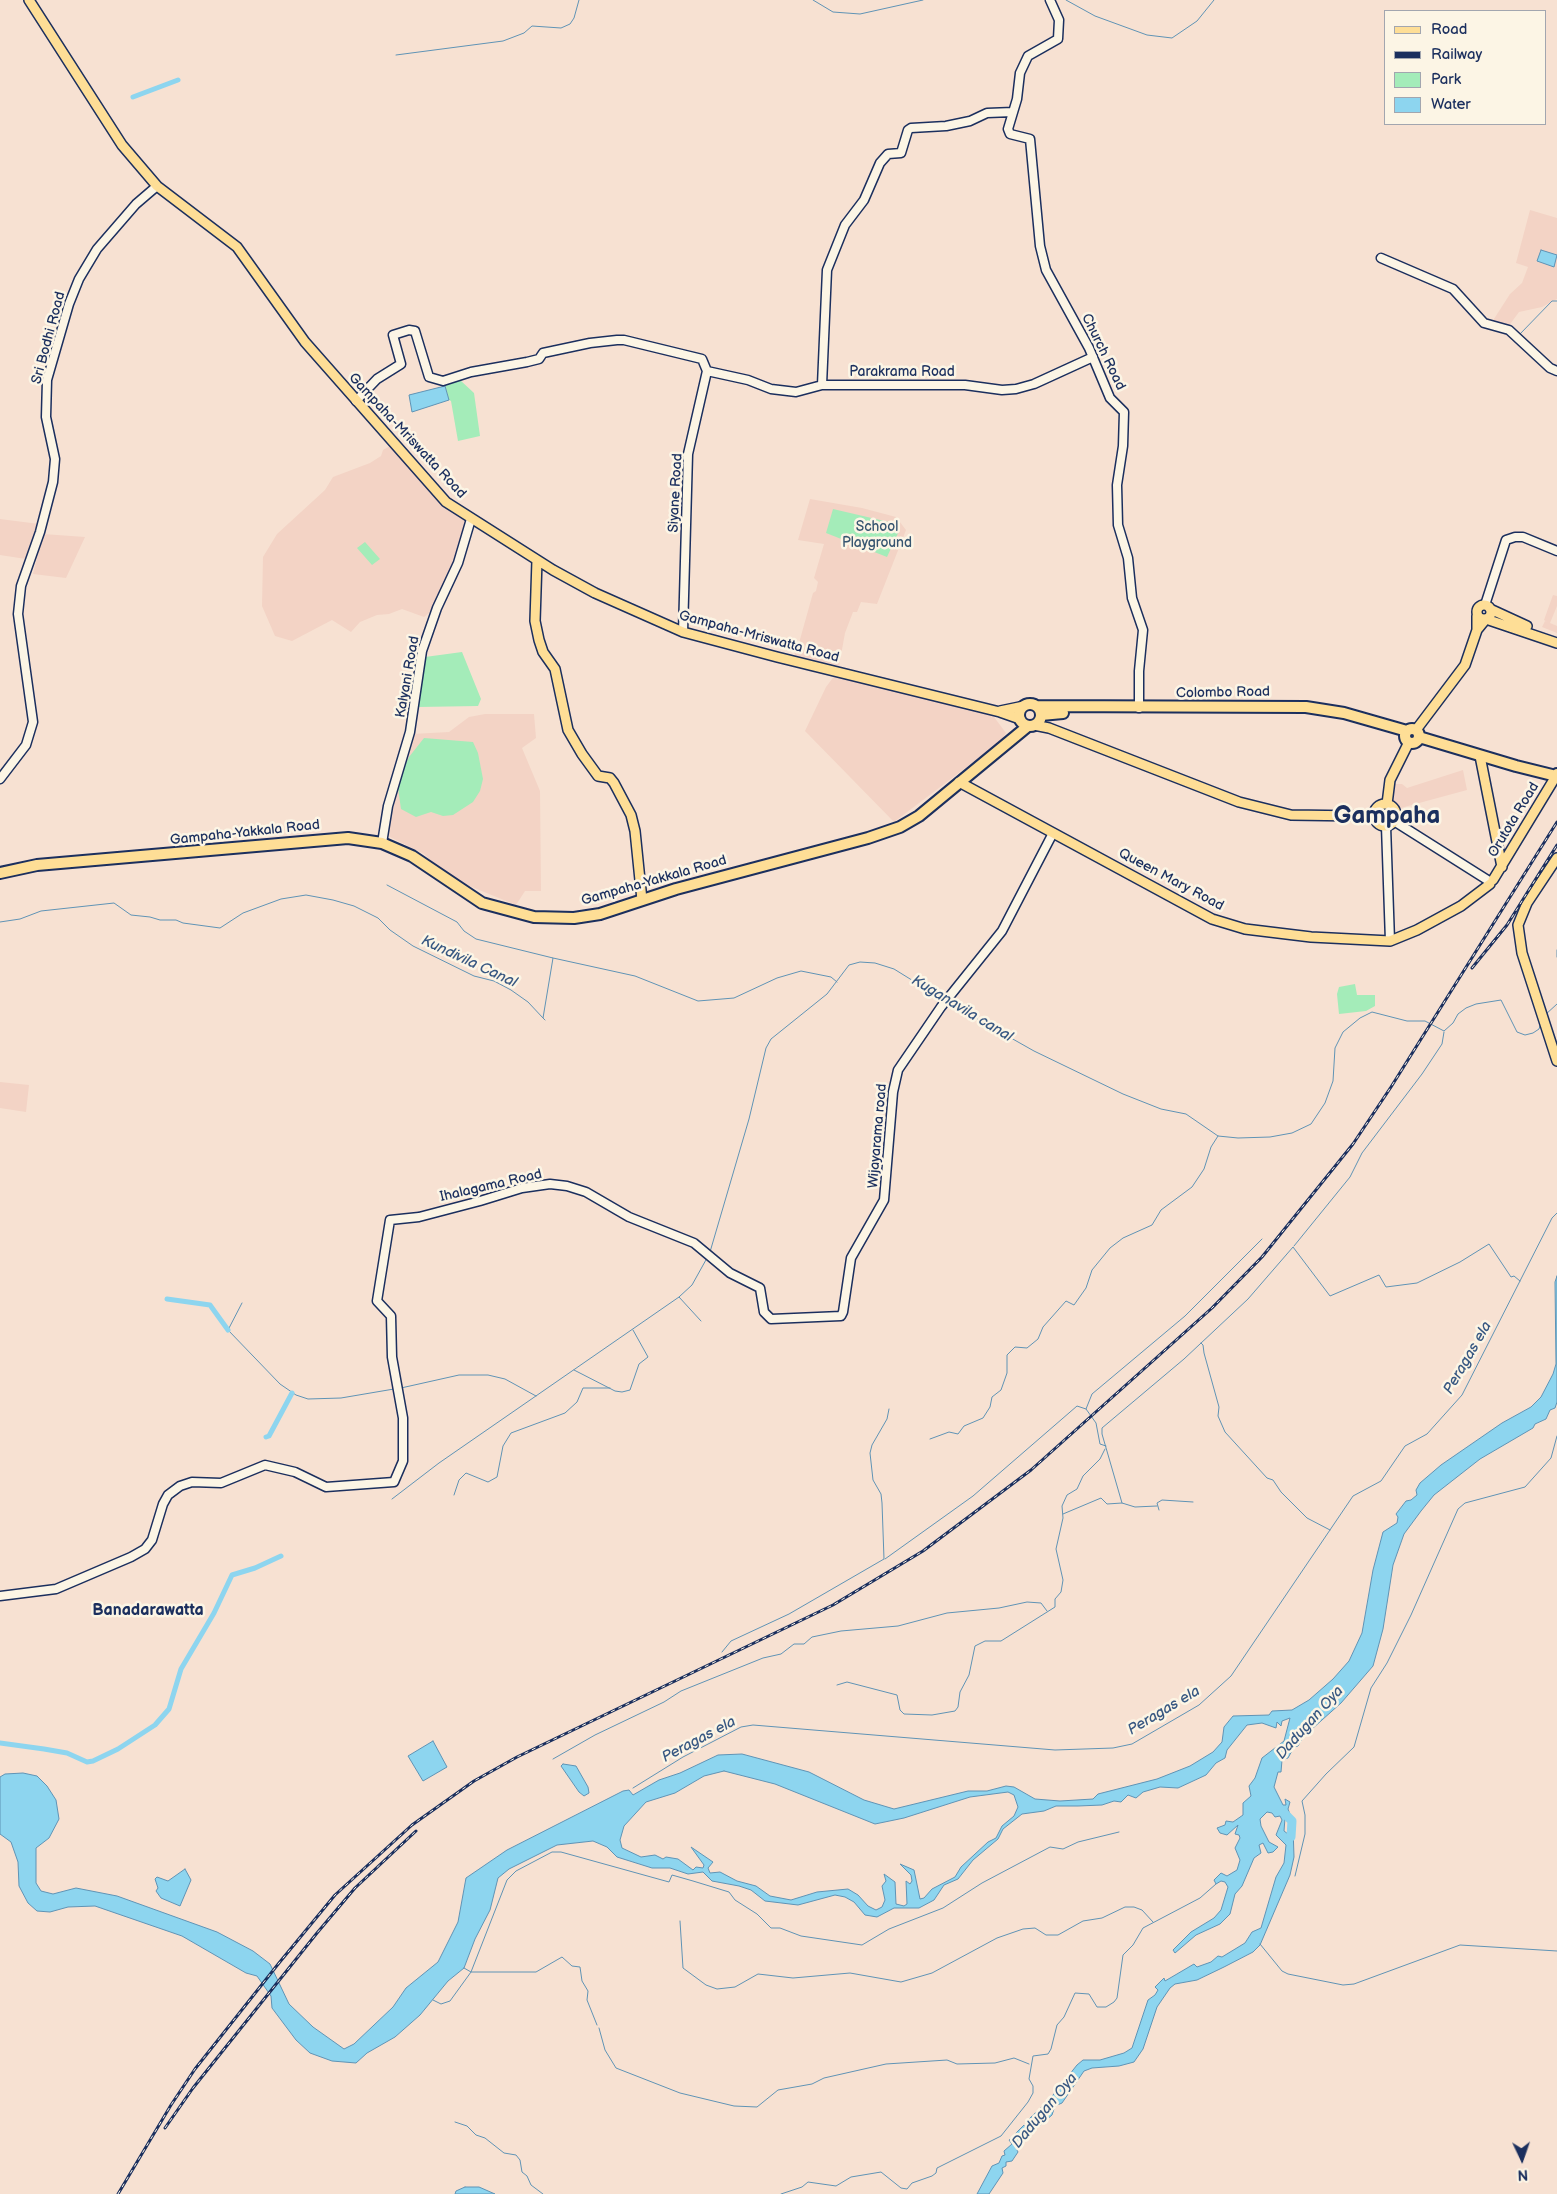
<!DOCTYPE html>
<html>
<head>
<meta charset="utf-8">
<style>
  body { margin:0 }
  #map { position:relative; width:1557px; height:2194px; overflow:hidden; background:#f7e1d2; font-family:"Balsamiq Sans",sans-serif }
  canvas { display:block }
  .legend { position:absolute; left:1384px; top:10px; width:162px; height:115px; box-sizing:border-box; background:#fcf5e5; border:1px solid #a2a6af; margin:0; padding:6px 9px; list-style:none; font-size:15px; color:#1b2f5e }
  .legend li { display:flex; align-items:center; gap:10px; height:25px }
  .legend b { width:25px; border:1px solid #a2a6af }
  .north { position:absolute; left:1497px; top:2134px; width:50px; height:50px; -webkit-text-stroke:4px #fcf5e5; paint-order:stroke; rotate:177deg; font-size:14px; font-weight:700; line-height:20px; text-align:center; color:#1b2f5e }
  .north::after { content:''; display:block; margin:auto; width:18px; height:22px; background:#1b2f5e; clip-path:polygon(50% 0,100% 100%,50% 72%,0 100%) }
</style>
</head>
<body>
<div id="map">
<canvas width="1557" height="2194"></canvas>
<ul class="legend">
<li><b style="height:6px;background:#fede96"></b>Road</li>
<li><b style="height:6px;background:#1b2f5e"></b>Railway</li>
<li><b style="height:14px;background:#a4ecb9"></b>Park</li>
<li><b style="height:14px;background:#8dd5ef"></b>Water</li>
</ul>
<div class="north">N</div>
</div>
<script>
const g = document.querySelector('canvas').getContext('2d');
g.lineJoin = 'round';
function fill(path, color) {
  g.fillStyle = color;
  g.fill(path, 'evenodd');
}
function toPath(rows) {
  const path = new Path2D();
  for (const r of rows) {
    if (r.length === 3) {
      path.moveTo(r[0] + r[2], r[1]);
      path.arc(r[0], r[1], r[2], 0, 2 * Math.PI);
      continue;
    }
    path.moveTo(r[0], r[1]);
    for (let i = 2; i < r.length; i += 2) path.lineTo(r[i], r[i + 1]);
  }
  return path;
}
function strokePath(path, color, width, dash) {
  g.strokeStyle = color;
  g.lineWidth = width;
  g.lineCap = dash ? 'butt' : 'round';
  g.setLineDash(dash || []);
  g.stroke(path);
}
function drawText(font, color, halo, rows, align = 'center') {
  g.font = font + ' "Balsamiq Sans",sans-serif';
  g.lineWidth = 5;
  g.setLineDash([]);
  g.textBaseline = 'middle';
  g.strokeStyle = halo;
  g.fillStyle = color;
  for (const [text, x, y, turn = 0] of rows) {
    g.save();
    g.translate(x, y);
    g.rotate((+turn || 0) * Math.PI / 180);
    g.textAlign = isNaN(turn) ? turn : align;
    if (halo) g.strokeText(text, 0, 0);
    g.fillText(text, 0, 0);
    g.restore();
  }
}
fill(toPath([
  [1530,210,1557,218,1557,299,1542,307,1519,312,1508,327,1492,322,1510,294,1522,283,1528,267,1516,263],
  [395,443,412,467,471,519,464,542,434,609,424,617,402,609,389,614,377,615,360,622,351,632,332,620,292,641,275,636,262,606,263,557,277,534,325,490,333,477,370,463,381,456,383,450],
  [810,499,862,508,896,517,906,530,877,604,861,602,857,612,853,612,845,633,839,666,795,656,794,647,799,643,813,593,816,591,818,582,814,578,824,544,798,540],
  [0,519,39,524,26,559,0,555],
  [43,534,85,537,66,578,33,574],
  [1553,595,1557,596,1557,606,1550,623,1557,626,1557,633,1542,627,1545,621,1547,622,1544,620],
  [835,675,980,709,994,717,1006,733,1001,741,894,822,805,731,826,687],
  [485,714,534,714,536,738,522,748,540,791,541,891,525,891,516,905,450,878,424,854,386,835,412,734,449,732,469,717],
  [1463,770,1467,790,1397,809,1391,800,1395,784,1402,784,1407,788],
  [0,1082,29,1085,26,1112,0,1108]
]), '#f3d3c5');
fill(toPath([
  [460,380,474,393,480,436,458,441,451,401,449,400,445,386],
  [833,509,893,523,899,531,887,557,826,533],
  [365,542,380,559,372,565,357,548],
  [462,652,481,699,478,706,418,707,425,657],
  [424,738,473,742,478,753,483,779,480,791,473,802,453,815,443,816,431,812,416,817,401,809,398,788,403,769,409,757],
  [1355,984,1357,995,1375,995,1375,1006,1366,1011,1339,1014,1337,994,1339,987]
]), '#a4ecb9');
const water = toPath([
  [1541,250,1557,255,1554,267,1537,261,1541,250],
  [445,386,449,400,412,412,409,395,445,386],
  [1557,1276,1557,1402,1555,1408,1550,1410,1546,1419,1535,1424,1533,1428,1480,1459,1434,1495,1421,1511,1404,1534,1393,1565,1383,1629,1373,1666,1341,1703,1303,1737,1298,1746,1294,1747,1288,1758,1282,1760,1281,1772,1278,1772,1274,1787,1283,1805,1286,1805,1285,1799,1290,1802,1288,1809,1291,1817,1285,1818,1284,1831,1288,1834,1289,1827,1293,1827,1294,1857,1290,1875,1260,1945,1253,1952,1224,1967,1197,1980,1175,1984,1170,1988,1157,2007,1143,2049,1134,2062,1119,2066,1092,2068,1084,2071,1062,2103,1055,2106,1052,2115,1030,2134,1017,2150,1018,2152,1012,2161,1006,2162,1006,2166,1002,2168,1003,2173,989,2194,977,2194,992,2166,999,2163,1002,2156,1005,2155,1004,2151,1012,2144,1009,2140,1024,2125,1026,2129,1032,2123,1029,2119,1049,2100,1077,2065,1083,2060,1100,2060,1124,2053,1132,2048,1148,2000,1155,1995,1158,1990,1155,1987,1164,1978,1165,1981,1194,1964,1197,1967,1211,1962,1218,1956,1222,1957,1245,1943,1252,1932,1261,1928,1276,1877,1284,1863,1286,1845,1276,1835,1282,1820,1280,1816,1275,1817,1272,1813,1267,1812,1260,1819,1261,1826,1269,1842,1278,1847,1273,1852,1268,1853,1263,1843,1259,1845,1261,1853,1254,1858,1242,1886,1235,1894,1230,1914,1220,1924,1196,1935,1175,1953,1173,1950,1191,1932,1214,1918,1221,1910,1228,1887,1225,1882,1221,1881,1216,1884,1214,1880,1221,1873,1227,1876,1237,1870,1240,1860,1235,1848,1240,1838,1239,1835,1235,1834,1238,1825,1227,1835,1220,1833,1217,1828,1225,1825,1226,1821,1233,1822,1243,1815,1243,1803,1251,1796,1249,1786,1255,1778,1262,1758,1284,1741,1290,1718,1282,1721,1281,1726,1277,1722,1276,1728,1262,1723,1247,1725,1227,1750,1225,1758,1216,1763,1206,1775,1178,1788,1160,1787,1143,1792,1136,1798,1128,1795,1121,1802,1114,1801,1102,1805,1078,1806,1056,1806,1044,1811,1022,1814,1003,1829,998,1839,973,1860,958,1879,944,1885,934,1900,919,1908,894,1908,877,1917,865,1915,854,1902,845,1897,835,1895,798,1905,765,1901,751,1890,739,1886,712,1881,703,1872,688,1874,670,1868,652,1868,617,1857,607,1847,593,1841,557,1845,509,1869,498,1878,490,1910,475,1939,464,1968,448,1981,420,2015,395,2037,367,2053,356,2063,332,2061,310,2053,296,2040,272,2008,271,1996,257,1976,246,1973,182,1936,95,1906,68,1907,50,1912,37,1911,28,1903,19,1886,18,1862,11,1842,0,1834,0,1777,5,1774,23,1773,37,1776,47,1786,56,1800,59,1819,49,1838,36,1848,36,1883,41,1891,53,1894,76,1888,117,1896,217,1932,253,1951,270,1964,289,2004,313,2027,344,2049,354,2044,393,2007,406,1988,438,1962,458,1922,466,1878,507,1850,623,1791,629,1790,633,1795,659,1780,680,1773,718,1755,742,1754,809,1772,864,1800,894,1809,968,1791,987,1791,1006,1786,1014,1787,1035,1799,1060,1801,1093,1799,1098,1794,1157,1779,1190,1766,1213,1752,1222,1742,1224,1727,1233,1716,1269,1715,1272,1711,1292,1710,1309,1700,1333,1679,1349,1661,1362,1633,1373,1570,1383,1532,1397,1523,1398,1517,1396,1514,1406,1501,1411,1500,1417,1495,1416,1490,1420,1483,1441,1465,1502,1423,1531,1407,1541,1397,1553,1374,1556,1364,1555,1282,1557,1276],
  [724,1771,775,1784,875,1824,904,1818,970,1797,1008,1792,1014,1795,1018,1807,1014,1816,1002,1826,996,1838,988,1842,961,1867,955,1877,932,1889,924,1898,920,1899,914,1870,900,1864,911,1875,912,1881,910,1884,906,1881,907,1904,904,1906,896,1904,895,1882,884,1874,886,1881,882,1886,885,1900,882,1907,876,1910,868,1906,858,1895,848,1889,817,1892,791,1900,770,1896,756,1886,737,1881,720,1872,710,1873,708,1868,713,1862,691,1847,704,1865,703,1868,696,1867,693,1870,678,1859,666,1857,663,1859,655,1855,641,1857,622,1848,620,1840,624,1826,646,1802,675,1793,704,1776,724,1771],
  [433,1741,447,1767,423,1781,408,1756,433,1741],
  [563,1764,576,1766,588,1787,589,1793,584,1796,579,1792,561,1766,563,1764],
  [185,1869,191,1880,180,1906,161,1898,156,1891,158,1888,155,1879,157,1877,168,1881,185,1869],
  [465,2187,479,2187,495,2194,455,2194,456,2191,465,2187]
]);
fill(water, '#8dd5ef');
strokePath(water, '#5f93b5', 1);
strokePath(toPath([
  [813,0,833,12,860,14,923,0],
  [1066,0,1095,16,1147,35,1172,38,1197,21,1214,0],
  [396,55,503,41,524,33,532,26,561,28,570,24,574,18,579,0],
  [1520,334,1552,301,1557,301],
  [387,885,457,922,464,931,476,939,553,958,543,1018,545,1020],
  [0,922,20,919,41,911,114,903,131,915,150,917,160,920,176,920,183,923,220,928,243,913,281,899,306,895,333,900,354,906,378,918,390,930,413,946,474,976,494,981,511,990,528,1002,543,1018],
  [1557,950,1557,957],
  [553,958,635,976,698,1001,734,998,777,978,801,971,831,977,837,982],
  [949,1003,1034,1051,1123,1094,1161,1109,1186,1114,1218,1136,1238,1138,1270,1137,1292,1133,1311,1124,1325,1103,1333,1081,1335,1048,1343,1032,1360,1018,1372,1012,1407,1021,1425,1021,1444,1031,1453,1023,1458,1014,1466,1008,1476,1004,1501,1000,1517,1032,1525,1035,1533,1033,1539,1029,1541,1023],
  [1545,1015,1557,1004],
  [1294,1246,1350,1177,1362,1153,1422,1074,1442,1044,1444,1032],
  [710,1252,749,1119,766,1048,771,1039,827,994,849,965,860,962,875,963,894,969,944,1000],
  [679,1297,692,1285,707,1258],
  [242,1303,228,1330,280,1384,296,1395,308,1399,341,1398,394,1389],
  [1201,1343,1203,1345,1204,1353,1219,1407,1218,1416,1225,1432,1267,1478,1273,1480,1281,1492,1307,1518,1330,1530],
  [574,1370,615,1391,622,1392,630,1390,639,1364,648,1357,633,1330],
  [401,1388,459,1375,488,1375,505,1379,536,1396],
  [930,1439,949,1432,958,1434,964,1426,983,1418,990,1407,992,1397,1001,1390,1007,1373,1007,1355,1015,1347,1027,1348,1038,1339,1043,1327,1066,1301,1074,1305,1086,1288,1092,1270,1110,1248,1123,1238,1152,1225,1161,1210,1192,1187,1204,1169,1211,1147,1218,1136],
  [1106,1446,1100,1444,1096,1423,1086,1409,1092,1394,1185,1316,1262,1239],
  [454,1495,459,1480,466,1473,488,1482,497,1477,503,1446,511,1433,565,1413,577,1402,583,1388,610,1388],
  [392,1499,439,1463,679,1297,701,1321],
  [1122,1503,1102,1434,1102,1428,1184,1359,1248,1299,1293,1247,1330,1296,1379,1275,1386,1287,1417,1283,1460,1262,1489,1244,1511,1277,1514,1276,1520,1281],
  [1159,1510,1157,1503,1162,1500,1193,1502],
  [1063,1514,1101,1498,1107,1504,1122,1503,1135,1507,1157,1506],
  [885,1559,973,1496,1077,1406,1086,1409],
  [722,1652,731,1641,789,1614,884,1559,882,1503,881,1494,873,1480,870,1453,872,1445,887,1419,889,1409],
  [837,1685,847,1682,897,1695,900,1710,904,1714,932,1715,955,1711,958,1707,960,1692,969,1675,975,1646,985,1641,1001,1641,1055,1607,1055,1599,1061,1592,1063,1580,1056,1549,1063,1518,1062,1506,1067,1495,1077,1489,1083,1476,1100,1459,1105,1449],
  [553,1759,595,1735,664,1702,681,1691,763,1658,781,1654,794,1644,804,1644,812,1637,841,1631,898,1626,947,1613,999,1608,1027,1602,1041,1603,1047,1611],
  [633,1788,683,1757,741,1727,753,1725,1055,1750,1113,1748,1132,1744,1199,1705,1231,1676,1353,1496,1381,1481,1405,1446,1427,1434,1462,1395,1552,1218,1557,1213],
  [1295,1876,1305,1834,1305,1815,1302,1801,1326,1774,1354,1747,1371,1688,1387,1663,1411,1615,1458,1509,1465,1503,1525,1487,1551,1458,1557,1436],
  [680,1921,683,1968,706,1985,717,1989,735,1987,758,1974,793,1978,850,1973,901,1982,932,1973,997,1938,1023,1929,1035,1928,1046,1935,1058,1935,1083,1921,1102,1918,1125,1907,1134,1907,1142,1910,1153,1922],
  [1260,1944,1282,1971,1288,1974,1343,1985,1354,1984,1460,1945,1557,1951],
  [464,1968,471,1972,536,1972,562,1957,572,1966,580,1967,582,1981,588,1991,587,2000,597,2025],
  [433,2000,441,2004,450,2001,471,1972,507,1880,516,1871,552,1852,561,1852,669,1882,672,1875,693,1881,729,1892,735,1900,757,1914,771,1928,780,1928,801,1936,862,1945,889,1929,943,1908,982,1883,1050,1847,1063,1849,1078,1842,1119,1832],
  [599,2028,605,2050,616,2068,680,2093,734,2106,757,2107,778,2090,812,2084,824,2078,886,2064,947,2060,957,2064,995,2063,1014,2058,1029,2064],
  [455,2122,467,2126,476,2135,485,2138,504,2153,516,2155,520,2160,522,2172,527,2176,531,2185,543,2194],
  [781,2194,802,2187,808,2182,836,2186,851,2177,881,2172,901,2188,907,2189,912,2183,932,2176,936,2173,937,2168,1001,2136,1028,2102,1033,2093,1033,2086,1029,2079,1033,2056,1048,2054,1051,2049,1057,2025,1064,2017,1075,1993,1089,1994,1097,2007,1106,2007,1114,2002,1117,1998,1123,1955,1133,1945,1143,1928,1200,1898,1216,1884]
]), '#5f93b5', 1);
strokePath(toPath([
  [133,97,178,80],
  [167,1299,210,1305,228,1330],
  [266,1437,269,1436,292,1393],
  [0,1743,44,1749,67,1753,87,1762,93,1761,118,1749,155,1725,169,1709,181,1669,214,1613,232,1575,255,1568,281,1556]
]), '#8dd5ef', 5);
strokePath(toPath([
  [1281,1810,1292,1821,1291,1837]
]), '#8dd5ef', 9);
const secondary = toPath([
  [1050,0,1059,20,1058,39,1028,56,1020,73,1017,99,1008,129,1010,134,1030,139,1040,246,1046,270,1089,348,1110,398,1124,412,1123,446,1117,485,1118,525,1128,558,1132,598,1143,630,1139,671,1139,708],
  [1381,258,1453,289,1484,323,1509,330,1550,368,1557,371],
  [707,371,748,380,771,389,796,392,822,385,965,385,1002,390,1016,389,1034,384,1093,357],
  [822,385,827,270,845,225,864,200,880,163,888,154,901,153,908,130,911,128,946,126,970,121,987,113,1013,112],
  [356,401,377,379,401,364,393,335,409,330,415,331,429,377,443,381,471,372,527,362,539,359,543,353,590,343,617,340,624,340,702,359,707,371,688,454,683,632],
  [1485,605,1506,540,1515,537,1523,537,1557,551],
  [0,779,26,745,33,722,18,614,21,586,40,532,53,482,55,459,46,417,47,380,69,304,79,279,97,249,136,204,157,186],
  [1394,821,1489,881],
  [1386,826,1390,941],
  [382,843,388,806,410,732,422,651,437,608,458,563,471,519],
  [0,1596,56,1589,131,1557,145,1549,152,1540,163,1504,168,1495,180,1486,192,1482,221,1483,265,1465,295,1472,326,1487,394,1482,403,1461,403,1418,392,1357,391,1316,377,1301,390,1220,419,1217,480,1201,522,1188,550,1184,567,1186,586,1192,629,1217,694,1243,730,1273,760,1288,764,1312,771,1319,841,1316,843,1312,851,1258,884,1200,893,1092,898,1070,941,1007,1002,931,1053,833]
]);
const primary = toPath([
  [29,0,122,145,157,186,237,247,305,342,446,502,553,570,595,593,683,632,777,657,1000,712,1020,719],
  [537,560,535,621,539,640,543,652,555,669,568,730,582,754,598,776,610,778,614,783,631,815,635,831,642,900],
  [1484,612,7],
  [1490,609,1527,626],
  [1477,630,1486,619,1557,643],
  [1000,711,1024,706],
  [1034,725,1049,728,1239,802,1291,815,1361,816,1375,819],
  [1416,730,1465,665,1477,630,1477,616],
  [1480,756,1502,867],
  [959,782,1212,919,1245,929,1311,937,1390,941,1417,930,1461,906,1490,884],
  [1387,804,1390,780,1409,742],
  [1385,815,11],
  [1557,858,1527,903,1518,925,1522,953,1557,1061],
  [1493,880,1556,776]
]);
const highway = toPath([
  [1030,715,11],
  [1037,706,1306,707,1344,713,1407,731],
  [1041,715,1063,713],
  [1412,736,7],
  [1419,737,1516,766,1556,776,1557,774],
  [0,873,37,865,348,838,382,843,412,856,482,903,534,917,574,918,600,914,676,889,868,838,900,827,919,816,1028,726]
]);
strokePath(secondary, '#1b2f5e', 11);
strokePath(primary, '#1b2f5e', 12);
strokePath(highway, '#1b2f5e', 14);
strokePath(secondary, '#fcf5e5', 8);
strokePath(primary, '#fede96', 9);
strokePath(highway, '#fede96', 10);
const rail = toPath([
  [1472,968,1507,925,1557,845],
  [165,2128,193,2088,317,1933,355,1888,416,1831],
  [118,2194,171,2105,195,2069,279,1963,335,1895,412,1825,474,1781,517,1757,833,1605,923,1551,1031,1470,1212,1308,1262,1257,1353,1144,1391,1087,1557,822]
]);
strokePath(rail, '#1b2f5e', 3);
strokePath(rail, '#fcf5e5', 1, [4]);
drawText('14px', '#1b2f5e', '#fcf5e5', [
  ["Sri Bodhi Road",49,338,-75],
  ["Church Road",1103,352,64],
  ["Parakrama Road",902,372],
  ["Gampaha-Mriswatta Road",407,436,47],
  ["Siyane Road",676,493,-87],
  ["Gampaha-Mriswatta Road",759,637,15],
  ["Kalyani Road",408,677,-80],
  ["Colombo Road",1223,693,-1],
  ["Orutota Road",1514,820,-59],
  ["Gampaha-Yakkala Road",245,833,-6],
  ["Queen Mary Road",1171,880,28],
  ["Gampaha-Yakkala Road",654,881,-16],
  ["Wijayarama road",878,1136,-85],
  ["Ihalagama Road",491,1186,-13]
]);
drawText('14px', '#365570', '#fcf5e5', [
  ["School",877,527],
  ["Playground",877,543]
]);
drawText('italic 15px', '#385882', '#fcf5e5', [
  ["Kundivila Canal",469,962,25],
  ["Kuganavila canal",962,1009,31],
  ["Peragas ela",1468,1358,-60],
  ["Peragas ela",1164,1711,-31],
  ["Dadugan Oya",1310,1723,-48],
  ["Peragas ela",699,1740,-28],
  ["Dadugan Oya",1045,2111,-50]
]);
drawText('bold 16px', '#1b2f5e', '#fcf5e5', [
  ["Banadarawatta",148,1611]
]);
drawText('bold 24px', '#1b2f5e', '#fcf5e5', [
  ["Gampaha",1387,817]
]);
</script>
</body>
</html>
